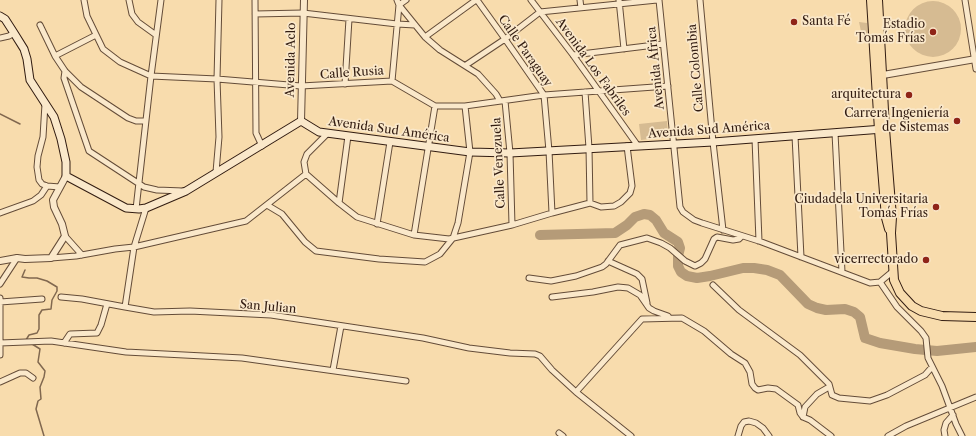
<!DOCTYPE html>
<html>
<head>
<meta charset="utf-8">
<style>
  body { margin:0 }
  canvas { display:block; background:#f8dcad }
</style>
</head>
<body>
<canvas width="976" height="436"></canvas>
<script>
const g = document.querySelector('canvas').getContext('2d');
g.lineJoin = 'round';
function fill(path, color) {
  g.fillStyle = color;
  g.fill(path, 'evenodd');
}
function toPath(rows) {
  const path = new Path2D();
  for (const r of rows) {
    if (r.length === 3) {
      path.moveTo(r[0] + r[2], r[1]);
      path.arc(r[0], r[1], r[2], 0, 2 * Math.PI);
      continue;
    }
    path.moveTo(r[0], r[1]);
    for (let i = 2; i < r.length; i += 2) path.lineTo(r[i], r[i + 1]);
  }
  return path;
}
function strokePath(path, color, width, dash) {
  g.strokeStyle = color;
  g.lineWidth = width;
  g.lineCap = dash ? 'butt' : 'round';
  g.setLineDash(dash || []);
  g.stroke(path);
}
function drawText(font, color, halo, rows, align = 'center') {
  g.font = font + ' "Libre Caslon Text",serif';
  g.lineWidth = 3.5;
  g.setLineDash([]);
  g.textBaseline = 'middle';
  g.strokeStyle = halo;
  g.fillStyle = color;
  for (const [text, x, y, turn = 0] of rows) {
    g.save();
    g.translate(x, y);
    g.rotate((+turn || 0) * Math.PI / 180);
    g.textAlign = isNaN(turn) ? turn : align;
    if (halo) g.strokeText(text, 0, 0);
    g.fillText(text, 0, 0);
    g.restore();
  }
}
fill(toPath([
  [933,29,28],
  [859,22,867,23,869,44,865,42,862,36],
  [667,121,668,137,641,140,639,124]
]), '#d6bb92');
strokePath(toPath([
  [0,114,20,124],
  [25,270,22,277,29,278,37,278,47,281,57,287,57,291,52,300,51,309,42,310,39,315,39,329,37,333,29,335,26,340],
  [32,344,40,349,38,362,45,371,44,377,40,387,41,399,38,401,36,409,44,436]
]), '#81684f', 1.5);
strokePath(toPath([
  [540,235,615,233,627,225,635,217,644,214,650,215,656,220,664,233,678,242,680,248,678,256,678,266,681,272,687,276,697,278,710,276,743,268,754,268,767,270,780,275,808,304,817,308,826,310,845,309,854,312,860,317,865,338,880,343,915,349,937,351,976,347]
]), '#b59b78', 10);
const minor = toPath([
  [84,0,87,16,103,49,120,62,151,76,136,209],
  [129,0,132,14,138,22,156,35],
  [161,0,151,76,217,79,301,86,392,81,435,106,465,106,544,95,668,86],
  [255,0,256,133,262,146],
  [397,0,399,5,425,37,440,50,478,74,496,94,500,101],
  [477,0,505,39,544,95,549,151,552,213],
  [531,0,573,55,638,146],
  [580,0,581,8],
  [619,0,624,49],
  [659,0,680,207,683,212,694,220,702,223,759,241,870,283,880,282,892,272],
  [700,0,713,142,723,230],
  [965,0,976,69],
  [399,5,406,0],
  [255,14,303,13,397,24,415,25],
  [40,25,55,56,65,71,81,87,128,118,136,121,145,121],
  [425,37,476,0],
  [0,38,9,36,14,33],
  [573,55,663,44],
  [55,56,96,35],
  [466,65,505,39,540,12,657,0],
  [65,71,64,78,89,151,144,187,157,190,183,191],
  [392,81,399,5],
  [345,84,349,19],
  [585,92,589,148,590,203],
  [505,101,510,153,512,225],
  [45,104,43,137,38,156,37,167,39,180,42,184,47,186,60,187],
  [328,133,307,154,304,162,306,174,339,203,357,217,414,235,449,239,512,225,552,213,590,203,601,207,614,206,621,202,630,193,632,186,627,146],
  [835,133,842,272],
  [795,136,801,257],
  [755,139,759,241],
  [216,172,219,137,217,79,219,0],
  [339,203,348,136],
  [267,205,282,214,305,242,316,251,379,259,425,262,440,254,453,238,458,223,470,152,465,106],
  [146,208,134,247,125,307,154,312,190,311,271,315,423,338,469,348,510,353,535,354,540,356,552,370,576,392,631,436],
  [0,213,33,201,41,195,47,186],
  [377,224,390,142],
  [414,235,435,106],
  [65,236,82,255],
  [51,258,76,256,115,249,134,247,246,221,306,174],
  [608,261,637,274,642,279,647,303],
  [529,278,551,281,576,276,602,267,606,264,620,245,647,238,661,243,670,248,685,261,695,266,701,263,705,259,714,239,717,237,733,240,739,239,742,236],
  [880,282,897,307,921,331,926,338,928,358,942,386,956,424,962,436],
  [0,284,17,258],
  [713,285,739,310,800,355,829,384,832,395,839,398,870,401,887,395,925,375,932,367],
  [61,297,82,299,125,307],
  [552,297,593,292,618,287,628,288,640,295,649,308,654,311,668,316],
  [0,298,0,355],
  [0,302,42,299],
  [0,343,51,341,126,352,242,358,406,381],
  [64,343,70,334,97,333,101,325,107,304],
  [333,370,341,326],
  [0,382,20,373,26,373,33,378],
  [576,392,642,319,682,318,704,331,731,354,745,363,750,372,752,384,755,388,758,390,768,388,776,389,798,405,800,413,803,417,810,420,831,436],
  [803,417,805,407,817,394,829,387],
  [559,433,563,436],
  [738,436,741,426,744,422,749,421,756,423,763,428,769,436],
  [888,436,906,426,976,397],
  [945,436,944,430,946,423,953,415]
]);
const tertiary = toPath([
  [883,75,976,59],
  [301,121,304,0],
  [0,261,17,258,25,259,51,258,65,236,62,224,54,207,53,200,66,176]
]);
const secondary = toPath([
  [0,16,5,19,14,33,24,49,27,59,30,80,54,117,61,139,66,162,66,176,126,208,139,209,146,208,186,191,301,121,319,132,470,152,510,153,713,142,883,129]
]);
const primary = toPath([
  [871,0,879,130,886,218,889,229],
  [878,0,885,129,892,217,891,233,894,280,900,293,912,306,921,311,942,316,976,317]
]);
strokePath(minor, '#644c38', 7);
strokePath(tertiary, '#644c38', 8);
strokePath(secondary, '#321c11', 9);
strokePath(primary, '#321c11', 10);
strokePath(minor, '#fae8ca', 5);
strokePath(tertiary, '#fae8ca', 6);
strokePath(secondary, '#fae8ca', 7);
strokePath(primary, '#f8dcad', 8);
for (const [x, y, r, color] of [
  [794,22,4,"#8f2418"],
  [933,32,4,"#8f2418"],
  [909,95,4,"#8f2418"],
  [957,121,4,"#8f2418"],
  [936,207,4,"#8f2418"],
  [926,260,4,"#8f2418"]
]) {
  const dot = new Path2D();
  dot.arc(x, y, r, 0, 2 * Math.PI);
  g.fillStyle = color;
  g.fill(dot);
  strokePath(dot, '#fae8ca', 1.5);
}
drawText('12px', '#321c11', '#fae8ca', [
  ["Santa Fé",802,22,"left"],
  ["Estadio",925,25],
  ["Tomás Frías",925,39],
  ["arquitectura",901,95],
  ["Carrera Ingeniería",949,114],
  ["de Sistemas",949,128],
  ["Ciudadela Universitaria",928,200],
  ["Tomás Frías",928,214],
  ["vicerrectorado",918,260]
], 'right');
drawText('12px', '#321c11', '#fae8ca', [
  ["Calle Paraguay",525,51,55],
  ["Avenida Aclo",291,60,-89],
  ["Avenida Los Fabriles",593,67,54],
  ["Avenida África",656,68,-96],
  ["Calle Colombia",696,68,-95],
  ["Calle Rusia",352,73,-4],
  ["Avenida Sud América",389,130,8],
  ["Avenida Sud América",709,130,-4],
  ["Calle Venezuela",499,163,-93],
  ["San Julian",268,307,5]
]);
</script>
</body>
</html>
